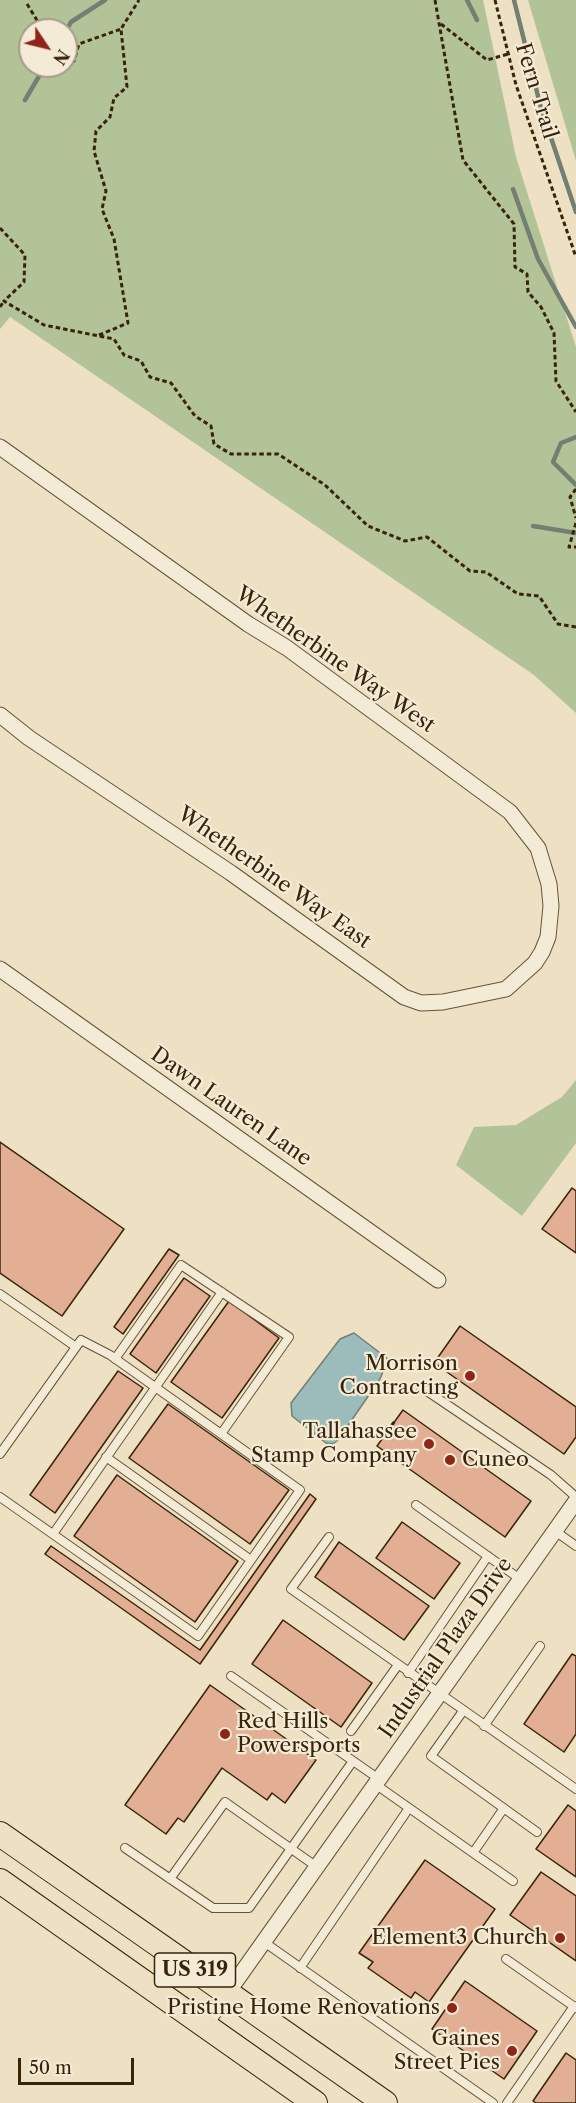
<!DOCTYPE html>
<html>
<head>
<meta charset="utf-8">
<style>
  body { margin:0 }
  #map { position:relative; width:576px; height:2103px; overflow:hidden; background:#eee0c2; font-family:"Libre Caslon Text",serif }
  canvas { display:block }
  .north { position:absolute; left:18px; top:18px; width:60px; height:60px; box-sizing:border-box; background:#f4ebd7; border:2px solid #a99b85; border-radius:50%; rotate:125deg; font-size:16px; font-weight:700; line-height:24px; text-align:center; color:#382409 }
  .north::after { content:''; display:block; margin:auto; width:21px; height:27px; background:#8f2418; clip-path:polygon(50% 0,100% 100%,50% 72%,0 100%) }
  .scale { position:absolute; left:18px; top:2058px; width:116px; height:27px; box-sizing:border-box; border:3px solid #382409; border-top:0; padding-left:8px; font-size:18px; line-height:21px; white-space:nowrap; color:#382409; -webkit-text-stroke:4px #f4ebd7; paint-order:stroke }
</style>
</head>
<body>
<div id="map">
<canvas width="576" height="2103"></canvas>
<div class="north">N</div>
<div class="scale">50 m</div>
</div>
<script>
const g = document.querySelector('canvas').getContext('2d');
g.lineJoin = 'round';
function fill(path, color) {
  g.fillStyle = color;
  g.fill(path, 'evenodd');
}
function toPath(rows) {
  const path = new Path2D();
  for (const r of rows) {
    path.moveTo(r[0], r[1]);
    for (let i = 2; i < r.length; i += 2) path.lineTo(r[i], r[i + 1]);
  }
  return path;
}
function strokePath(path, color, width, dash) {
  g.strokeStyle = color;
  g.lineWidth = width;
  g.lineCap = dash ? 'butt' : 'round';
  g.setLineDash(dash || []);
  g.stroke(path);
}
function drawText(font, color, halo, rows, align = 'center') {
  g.font = font + ' "Libre Caslon Text",serif';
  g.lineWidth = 4.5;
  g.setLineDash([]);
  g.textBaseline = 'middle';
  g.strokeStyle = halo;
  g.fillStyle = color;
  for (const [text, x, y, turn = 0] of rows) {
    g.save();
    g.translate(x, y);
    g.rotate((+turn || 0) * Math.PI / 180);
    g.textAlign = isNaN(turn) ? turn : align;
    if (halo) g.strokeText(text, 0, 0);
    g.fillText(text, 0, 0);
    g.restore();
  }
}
fill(toPath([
  [0,0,483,0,516,157,576,347,576,713,534,675,10,317,0,329],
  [30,30,66,30,66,66,30,66],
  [528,0,576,0,576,161],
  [576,1080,576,1143,522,1216,456,1165,474,1127,516,1125,562,1097]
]), '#b2c398');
const water = toPath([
  [354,1333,388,1359,380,1379,338,1440,333,1444,326,1443,292,1416,291,1403,340,1339,354,1333]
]);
fill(water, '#9bbcba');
strokePath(water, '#737f73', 1.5);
strokePath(toPath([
  [467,0,477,20],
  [514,0,541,108,576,212],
  [66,31,71,22,105,0],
  [25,100,45,66],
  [513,189,538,259,576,327],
  [576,437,561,443,553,462,576,485],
  [533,526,576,533]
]), '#737f73', 4.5);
const building = toPath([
  [0,1142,124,1229,62,1316,0,1273,0,1142],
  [572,1188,576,1191,576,1253,542,1229,572,1188],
  [169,1249,179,1255,123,1334,114,1327,169,1249],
  [184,1278,210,1296,156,1373,130,1354,184,1278],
  [229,1301,279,1338,222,1418,171,1382,229,1301],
  [460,1326,576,1407,576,1437,564,1454,434,1363,460,1326],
  [118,1371,143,1388,55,1513,30,1495,118,1371],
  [168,1404,289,1490,250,1544,129,1458,168,1404],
  [403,1410,531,1501,505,1537,377,1446,403,1410],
  [117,1475,238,1561,195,1622,74,1536,117,1475],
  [310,1494,316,1499,200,1664,45,1554,51,1546,200,1650,310,1494],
  [402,1522,460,1563,434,1599,376,1558,402,1522],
  [339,1542,429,1606,404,1640,315,1577,339,1542],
  [283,1620,372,1683,341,1727,252,1664,283,1620],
  [572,1654,576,1656,576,1734,564,1752,524,1724,572,1654],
  [210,1685,316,1760,285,1803,272,1793,267,1800,222,1768,184,1822,178,1818,166,1834,125,1805,210,1685],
  [568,1805,576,1811,576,1877,536,1849,568,1805],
  [425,1860,495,1909,429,2002,415,1992,411,1998,368,1968,373,1962,359,1953,425,1860],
  [541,1872,576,1896,576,1961,510,1915,541,1872],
  [465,1981,537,2031,504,2079,432,2029,465,1981],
  [566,2053,576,2060,576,2103,536,2103,533,2101,566,2053]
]);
fill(building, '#e2ae94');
strokePath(building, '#382409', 1.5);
const lane = toPath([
  [0,1294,76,1347],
  [115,1359,181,1265,289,1337,221,1434],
  [421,1387,551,1475,576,1497],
  [0,1454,81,1340,110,1355,300,1490,198,1636,0,1497],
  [106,1457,251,1560],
  [416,1505,520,1579],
  [555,1531,576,1546],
  [53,1534,222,1292],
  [329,1537,291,1589,576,1789],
  [408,1673,488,1556],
  [231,1676,379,1779],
  [463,1711,431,1756,537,1832],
  [484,1726,540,1646],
  [351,1731,398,1665],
  [375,1784,513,1881],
  [125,1848,213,1908,249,1908,353,1761],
  [473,1853,504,1808],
  [170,1879,225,1802,317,1867],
  [264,1942,493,2103],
  [506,1959,576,2008],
  [300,1968,409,1808],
  [507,2103,574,2006]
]);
const street = toPath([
  [0,447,248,624,287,648,510,812,538,848,549,884,551,906,548,937,542,952,535,963,506,989,443,1002,421,1003,404,997,231,873,29,738,0,715],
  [0,969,438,1280],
  [204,2026,576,1501]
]);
const primary = toPath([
  [0,1834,385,2103],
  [0,1881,315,2103]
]);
strokePath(lane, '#665337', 10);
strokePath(street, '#665337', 17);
strokePath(primary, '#382409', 26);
strokePath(toPath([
  [435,0,463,160,514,224,515,267,527,274,528,292,541,307,554,333,556,381,576,412],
  [495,0,516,85,576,257],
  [27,4,43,30],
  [441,24,487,60,508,54],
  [66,54,74,61,79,44,121,29],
  [0,228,25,255,24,282,4,301,44,325,114,339,124,355,141,361,150,377,171,383,195,416,211,426,214,444,231,454,278,454,325,485,368,526,405,541,427,537,470,571,486,572,518,594,539,596,558,624,576,627],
  [0,307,4,301],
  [99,335,128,323,114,239,102,209,106,191,94,151,96,131,110,117,114,98,127,87,121,29,139,0],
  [576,489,570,497,576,518],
  [576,523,569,547,576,547],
  [382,1437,395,1421]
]), '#382409', 3, [4.5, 3]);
strokePath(lane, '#f4ebd7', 8);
strokePath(street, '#f4ebd7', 15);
strokePath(primary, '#eee0c2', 24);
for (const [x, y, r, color] of [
  [470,1376,6,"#8f2418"],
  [429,1444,6,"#8f2418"],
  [450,1460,6,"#8f2418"],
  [225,1734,6,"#8f2418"],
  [560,1938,6,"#8f2418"],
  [452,2008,6,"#8f2418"],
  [512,2051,6,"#8f2418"]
]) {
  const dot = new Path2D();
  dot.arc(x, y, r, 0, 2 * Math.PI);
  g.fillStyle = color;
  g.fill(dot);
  strokePath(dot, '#f4ebd7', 2);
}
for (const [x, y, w] of [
  [195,1970,81]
]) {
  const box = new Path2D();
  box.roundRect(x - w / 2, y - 17, w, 34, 4.5);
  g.fillStyle = '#f4ebd7';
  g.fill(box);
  strokePath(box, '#382409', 1.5);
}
drawText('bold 20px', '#382409', null, [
  ["US 319",195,1970]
]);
drawText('21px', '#382409', '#f4ebd7', [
  ["Fern Trail",536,91,73],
  ["Whetherbine Way West",335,660,35],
  ["Whetherbine Way East",274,878,35],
  ["Dawn Lauren Lane",231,1107,35],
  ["Industrial Plaza Drive",446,1648,-55]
]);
drawText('21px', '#382409', '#f4ebd7', [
  ["Morrison",458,1364],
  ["Contracting",458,1388],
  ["Tallahassee",417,1432],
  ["Stamp Company",417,1456],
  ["Cuneo",462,1460,"left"],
  ["Red Hills",237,1722,"left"],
  ["Powersports",237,1746,"left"],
  ["Element3 Church",548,1938],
  ["Pristine Home Renovations",440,2008],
  ["Gaines",500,2039],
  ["Street Pies",500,2063]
], 'right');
</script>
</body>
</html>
